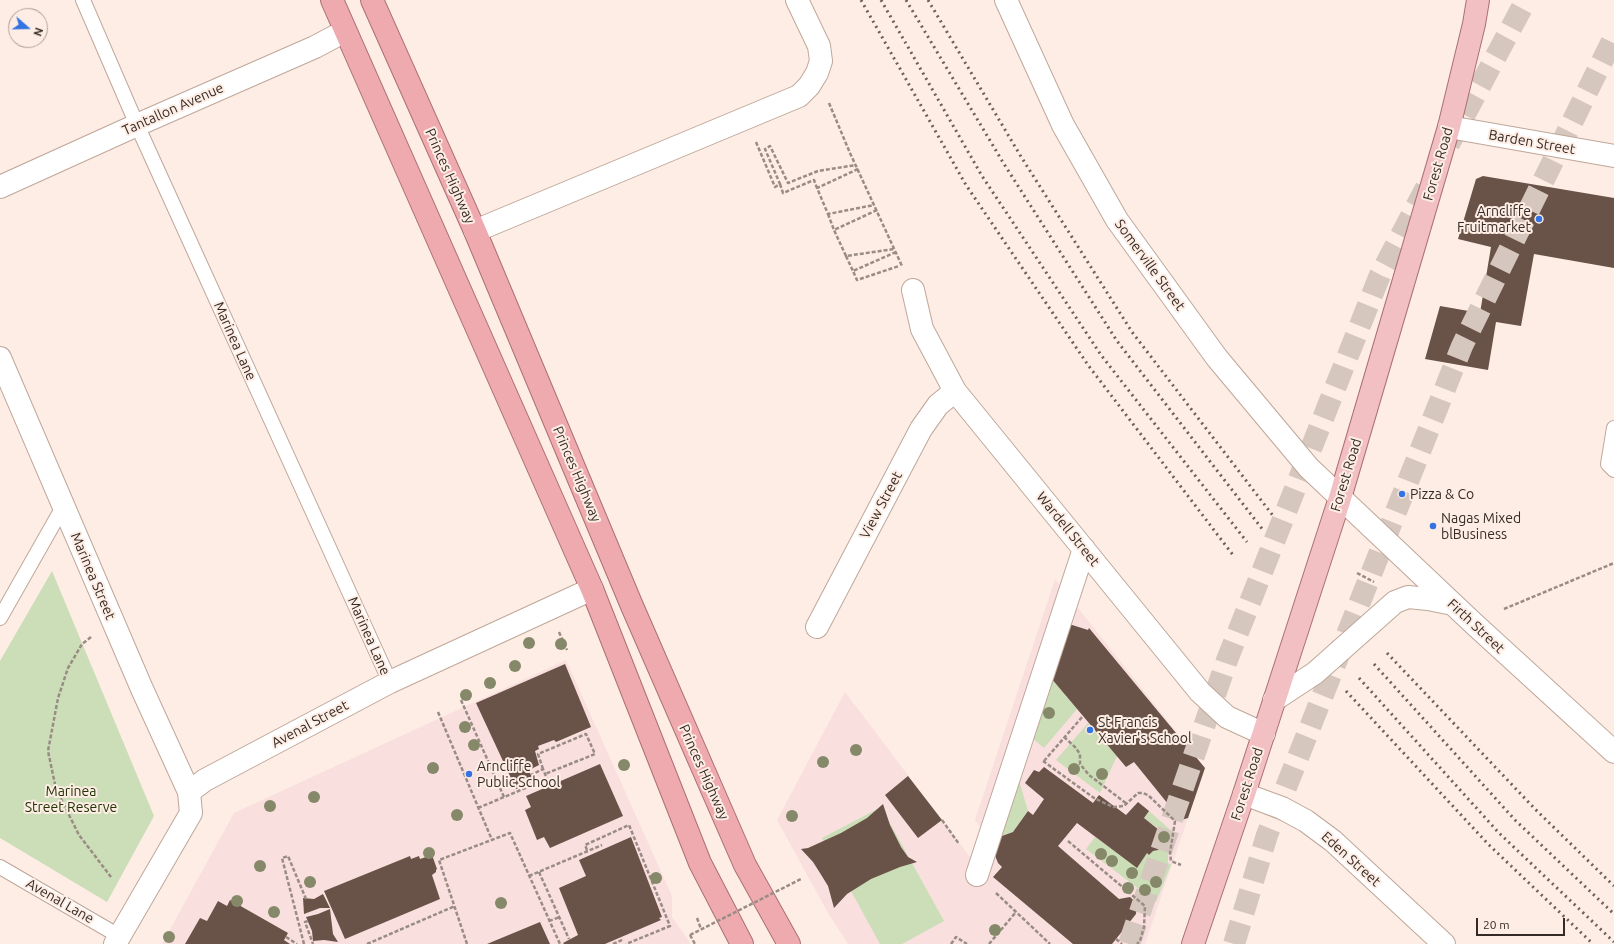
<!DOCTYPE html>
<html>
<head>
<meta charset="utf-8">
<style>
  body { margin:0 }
  #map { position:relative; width:1614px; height:944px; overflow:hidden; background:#fdede4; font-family:Ubuntu,sans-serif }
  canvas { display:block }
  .north { position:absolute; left:8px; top:8px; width:40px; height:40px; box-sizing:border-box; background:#fdede4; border:1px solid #ad9f98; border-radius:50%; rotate:110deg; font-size:11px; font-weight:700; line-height:16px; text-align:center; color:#352b26 }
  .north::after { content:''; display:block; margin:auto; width:14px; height:18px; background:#3474e2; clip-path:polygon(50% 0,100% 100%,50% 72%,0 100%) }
  .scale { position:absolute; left:1476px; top:918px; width:89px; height:18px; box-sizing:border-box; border:2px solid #352b26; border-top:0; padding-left:5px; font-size:12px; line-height:14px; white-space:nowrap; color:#352b26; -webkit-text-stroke:3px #fdede4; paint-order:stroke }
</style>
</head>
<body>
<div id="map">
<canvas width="1614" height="944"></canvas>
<div class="north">N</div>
<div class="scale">20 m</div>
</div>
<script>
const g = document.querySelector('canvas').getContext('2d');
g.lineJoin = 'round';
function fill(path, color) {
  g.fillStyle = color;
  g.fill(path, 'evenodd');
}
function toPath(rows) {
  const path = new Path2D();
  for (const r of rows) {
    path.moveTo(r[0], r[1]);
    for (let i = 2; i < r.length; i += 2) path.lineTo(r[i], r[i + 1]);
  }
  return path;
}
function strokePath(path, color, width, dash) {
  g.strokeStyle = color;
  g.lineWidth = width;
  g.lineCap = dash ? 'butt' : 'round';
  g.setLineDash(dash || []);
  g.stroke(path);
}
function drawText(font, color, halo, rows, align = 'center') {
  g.font = font + ' Ubuntu,sans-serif';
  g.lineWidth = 4;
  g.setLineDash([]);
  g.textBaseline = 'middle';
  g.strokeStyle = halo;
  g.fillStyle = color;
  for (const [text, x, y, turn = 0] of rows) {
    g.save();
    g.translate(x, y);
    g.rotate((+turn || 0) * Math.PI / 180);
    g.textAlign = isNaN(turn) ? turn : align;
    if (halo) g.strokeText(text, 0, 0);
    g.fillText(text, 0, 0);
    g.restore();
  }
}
fill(toPath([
  [1055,579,1205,768,1145,944,848,944,828,913,777,820,845,692,973,861,984,832,975,820],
  [566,660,672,896,672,917,691,944,162,944,234,813]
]), '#fadfdf');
fill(toPath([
  [52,571,154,816,107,902,0,838,0,661],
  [1051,678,1077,709,1044,748,1032,738],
  [1088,723,1117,756,1100,793,1056,760],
  [1018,777,1028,811,1013,832,1002,836],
  [881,807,944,921,902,944,880,944,822,838],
  [1149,811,1175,834,1170,845,1168,856,1168,863,1171,865,1156,902,1086,849,1095,837,1137,867,1147,853,1150,855,1153,851,1158,850,1163,843,1162,837,1164,833,1144,818]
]), '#cbdeb7');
fill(toPath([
  [1483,176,1614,198,1614,268,1534,254,1521,326,1496,322,1488,370,1425,359,1440,306,1480,313,1491,247,1458,239,1476,179],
  [1069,624,1088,630,1089,628,1205,768,1188,818,1181,820,1134,762,1126,767,1051,678],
  [565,664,591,727,556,742,554,740,538,746,539,749,535,751,539,765,529,770,533,781,516,789,476,703],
  [600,764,623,816,550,848,544,837,537,840,525,810,531,807,526,796],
  [1044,767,1093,803,1099,795,1126,815,1138,802,1149,811,1144,818,1164,834,1162,837,1163,843,1158,850,1153,851,1149,855,1147,853,1137,868,1077,823,1058,846,1119,899,1130,897,1137,903,1136,914,1112,944,1073,944,993,877,1002,867,998,863,994,853,995,843,1002,836,1013,832,1028,811,1033,815,1044,799,1025,783,1034,770,1039,772],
  [908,776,942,820,918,838,885,795],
  [883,804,890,825,901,847,908,857,917,862,900,867,871,879,847,894,834,908,828,886,820,873,813,862,801,849,808,848,841,833,867,818],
  [631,837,662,917,659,918,661,920,605,944,564,944,563,943,578,935,559,888,586,876,579,860],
  [432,855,437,869,436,870,436,872,432,875,440,899,345,939,324,891,410,856,411,859,419,856,420,859],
  [323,894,330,908,320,908,304,914,303,898,314,899],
  [230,900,288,933,284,940,290,944,185,944,200,918,207,921,218,901,227,906],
  [330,909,333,934,338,942,324,940,313,941,312,931,306,917,318,914],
  [540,922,550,944,487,944]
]), '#695247');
strokePath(toPath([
  [1449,144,1526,0],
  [1129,944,1227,660,1380,275,1426,188],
  [1234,944,1267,835,1462,346,1614,37]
]), '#d5c6be', 22, [22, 11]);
const service = toPath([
  [83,0,137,125,390,682],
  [1614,428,1608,464,1614,470],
  [0,618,63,507],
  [0,867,119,936]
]);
const minor = toPath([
  [1449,127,1614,156],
  [0,187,137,125,315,47,345,31],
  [475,231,799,96,809,86,817,73,821,61,819,46,797,0],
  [913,290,922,329,955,391,1200,692,1227,717,1264,734],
  [0,358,142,689,189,792,191,813,115,944],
  [817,627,921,429,938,405,955,391],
  [189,792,205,780,390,682,592,589],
  [1244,794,1282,808,1306,821,1333,841,1444,944],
  [977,875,1084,549]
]);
const tertiary = toPath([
  [1006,0,1063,125,1117,220,1217,358,1309,468,1472,622,1614,752],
  [1274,700,1315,673,1395,602,1408,597,1428,599,1453,604]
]);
const primary = toPath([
  [1193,944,1244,794,1340,498,1449,127,1474,24,1478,0]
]);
const trunk = toPath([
  [332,0,592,589,700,863,742,944],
  [372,0,475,231,632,606,745,865,789,944]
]);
strokePath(service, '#bfa799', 16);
strokePath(minor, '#bfa799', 24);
strokePath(tertiary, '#bfa799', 24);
strokePath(primary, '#ab7072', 24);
strokePath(trunk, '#ab7072', 24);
strokePath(toPath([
  [829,103,850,153,902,266],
  [756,142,775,187,780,184,765,149,770,146,788,183,818,171,856,165],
  [858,169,817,188,828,214,874,205],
  [780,184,783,193,814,180,817,188],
  [877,210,834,230,846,256,894,249],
  [828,214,834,230],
  [896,252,853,271,857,280,899,266],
  [846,256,853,271],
  [1357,573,1374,582],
  [1504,609,1614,563],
  [559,632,567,650],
  [91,637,82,644,68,668,58,698,48,751,56,789,79,835,111,877],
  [461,700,504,797],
  [438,712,492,840],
  [1064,737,1075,747,1080,754,1080,764,1089,775,1127,804],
  [1043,761,1094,798,1113,807,1124,806,1138,793,1143,793,1148,795,1175,821,1170,853,1171,861,1181,865],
  [1044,761,1083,716],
  [543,769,538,754,586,734,595,754,545,774],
  [478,808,547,779,543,769,531,775],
  [942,820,959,844],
  [1068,841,1145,906,1144,927,1140,941,1137,944],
  [587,850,585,845,629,825,670,926,626,944],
  [539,872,569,939],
  [529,876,602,845],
  [996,893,1050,944],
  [697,918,701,929],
  [308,921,305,922,313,944],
  [549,921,560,917],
  [690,935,695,944],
  [286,937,297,944],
  [1116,939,1122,944],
  [304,944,282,858,288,856,306,899],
  [367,944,455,906],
  [467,944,439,860,510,833,560,944],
  [613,944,624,939],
  [951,944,956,937,967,944],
  [989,944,1016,912]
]), '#998c85', 2.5, [4, 2]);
strokePath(service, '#fff', 14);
strokePath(minor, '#fff', 22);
strokePath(tertiary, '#fff', 22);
strokePath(primary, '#f2bfc3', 22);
strokePath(trunk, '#eeaaaf', 22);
strokePath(toPath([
  [861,0,966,185,1088,365,1233,555],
  [881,0,982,176,1101,355,1247,542],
  [906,0,1004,164,1117,341,1263,530],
  [928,0,1020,155,1132,332,1274,517],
  [1387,653,1535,809,1614,886],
  [1374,664,1515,820,1614,914],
  [1359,678,1499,833,1614,942],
  [1346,691,1488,844,1593,944]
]), '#6b605a', 3, [2, 4]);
strokePath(toPath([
  [690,935,801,879]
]), '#998c85', 2.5, [4, 2]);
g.fillStyle = '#858869';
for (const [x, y] of [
  [529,643],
  [561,644],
  [515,666],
  [490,683],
  [466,695],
  [1049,713],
  [465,727],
  [474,745],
  [856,750],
  [823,762],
  [624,765],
  [433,768],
  [1074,769],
  [1102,774],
  [314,797],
  [270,806],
  [457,815],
  [792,816],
  [1164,837],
  [429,853],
  [1101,854],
  [1112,861],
  [260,866],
  [1132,873],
  [656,878],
  [310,882],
  [1156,882],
  [1128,888],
  [1145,890],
  [237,901],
  [501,903],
  [274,912],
  [995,930],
  [169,937]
]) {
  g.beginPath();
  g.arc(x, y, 6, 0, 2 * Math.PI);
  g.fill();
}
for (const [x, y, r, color] of [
  [1539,219,4,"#3474e2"],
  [1402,494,4,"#3474e2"],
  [1433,526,4,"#3474e2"],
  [1090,730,4,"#3474e2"],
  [469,774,4,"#3474e2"]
]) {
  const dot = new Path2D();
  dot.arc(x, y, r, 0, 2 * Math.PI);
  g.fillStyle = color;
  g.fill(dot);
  strokePath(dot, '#fdede4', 1.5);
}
drawText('14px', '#352b26', '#fdede4', [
  ["Tantallon Avenue",173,109,-24],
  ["Barden Street",1532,142,10],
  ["Forest Road",1438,164,-74],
  ["Princes Highway",450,176,66],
  ["Somerville Street",1150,265,54],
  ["Marinea Lane",235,341,66],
  ["Princes Highway",577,474,67],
  ["Forest Road",1346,475,-73],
  ["View Street",881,505,-62],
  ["Wardell Street",1068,529,51],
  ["Marinea Street",93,576,67],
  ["Firth Street",1476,626,43],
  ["Marinea Lane",369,636,66],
  ["Avenal Street",310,724,-28],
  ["Princes Highway",704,772,66],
  ["Forest Road",1247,784,-72],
  ["Eden Street",1351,859,42],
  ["Avenal Lane",60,901,30]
]);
drawText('14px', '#352b26', '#fdede4', [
  ["Arncliffe",1531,211,"right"],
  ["Fruitmarket",1531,227,"right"],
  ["Pizza & Co",1410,494],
  ["Nagas Mixed",1441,518],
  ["blBusiness",1441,534],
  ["St Francis",1098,722],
  ["Xavier's School",1098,738],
  ["Arncliffe",477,766],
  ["Public School",477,782]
], 'left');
drawText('14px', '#223505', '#fdede4', [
  ["Marinea",71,791],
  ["Street Reserve",71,807]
]);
</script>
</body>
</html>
